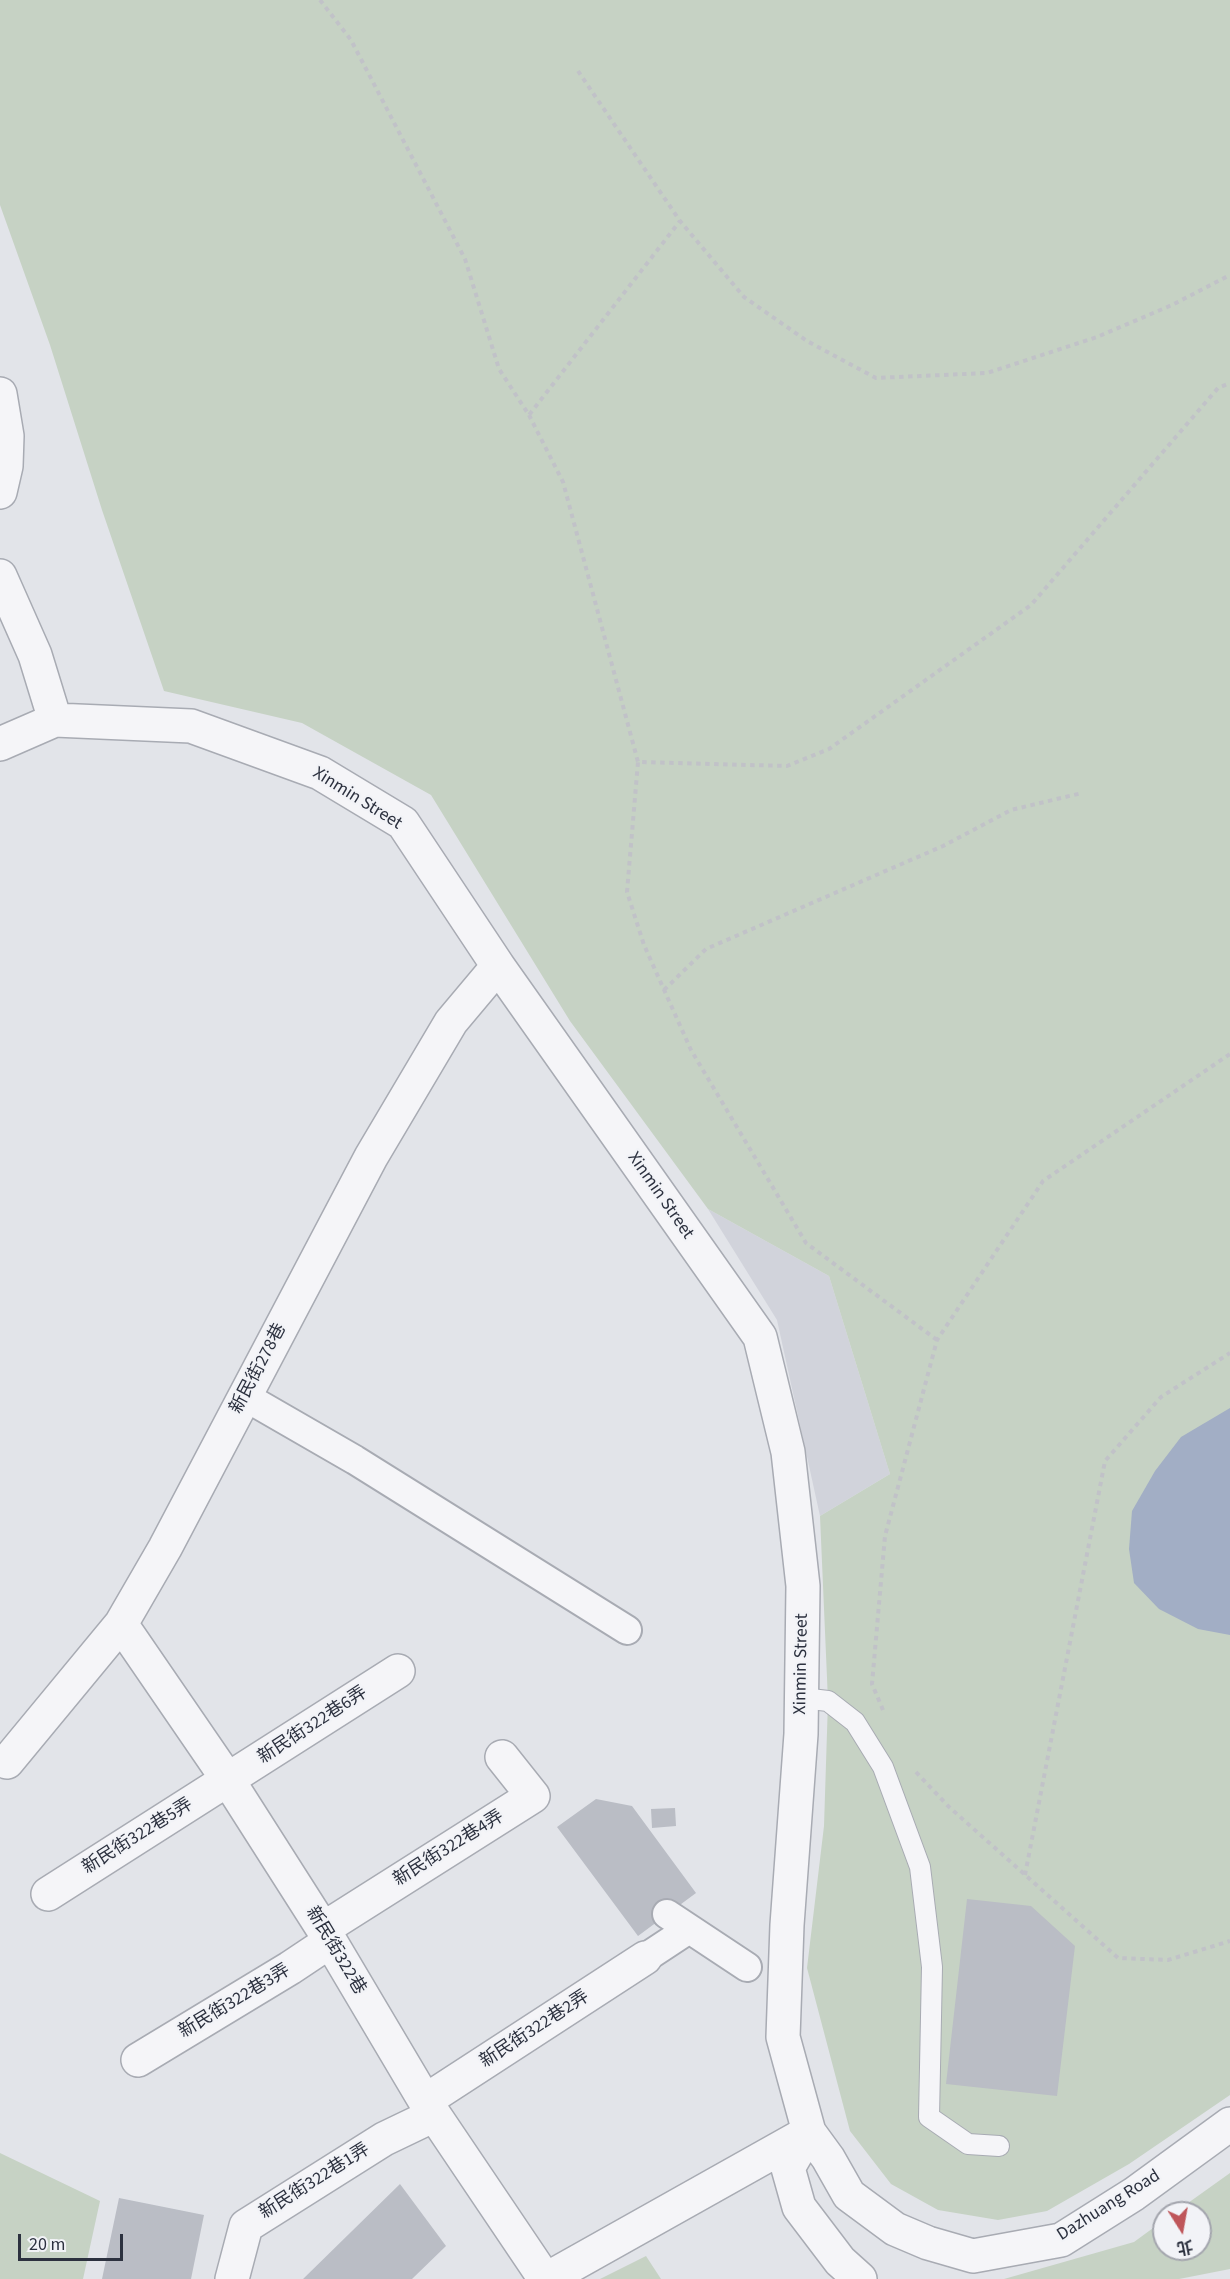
<!DOCTYPE html>
<html>
<head>
<meta charset="utf-8">
<style>
  body { margin:0 }
  #map { position:relative; width:1230px; height:2279px; overflow:hidden; background:#e2e4e9; font-family:"Source Sans 3","Noto Sans TC",sans-serif }
  canvas { display:block }
  .north { position:absolute; left:1152px; top:2201px; width:60px; height:60px; box-sizing:border-box; background:#f2f3f7; border:2px solid #a3a5ad; border-radius:50%; rotate:169deg; font-size:16px; font-weight:700; line-height:24px; text-align:center; color:#2c313f }
  .north::after { content:''; display:block; margin:auto; width:21px; height:27px; background:#bf565a; clip-path:polygon(50% 0,100% 100%,50% 72%,0 100%) }
  .scale { position:absolute; left:18px; top:2234px; width:105px; height:27px; box-sizing:border-box; border:3px solid #2c313f; border-top:0; padding-left:8px; font-size:18px; line-height:21px; white-space:nowrap; color:#2c313f; -webkit-text-stroke:4px #f2f3f7; paint-order:stroke }
</style>
</head>
<body>
<div id="map">
<canvas width="1230" height="2279"></canvas>
<div class="north">北</div>
<div class="scale">20 m</div>
</div>
<script>
const g = document.querySelector('canvas').getContext('2d');
g.lineJoin = 'round';
function fill(path, color) {
  g.fillStyle = color;
  g.fill(path, 'evenodd');
}
function toPath(rows) {
  const path = new Path2D();
  for (const r of rows) {
    path.moveTo(r[0], r[1]);
    for (let i = 2; i < r.length; i += 2) path.lineTo(r[i], r[i + 1]);
  }
  return path;
}
function strokePath(path, color, width, dash) {
  g.strokeStyle = color;
  g.lineWidth = width;
  g.lineCap = dash ? 'butt' : 'round';
  g.setLineDash(dash || []);
  g.stroke(path);
}
function drawText(font, color, halo, rows, align = 'center') {
  g.font = font + ' "Source Sans 3","Noto Sans TC",sans-serif';
  g.lineWidth = 4.5;
  g.setLineDash([]);
  g.textBaseline = 'middle';
  g.strokeStyle = halo;
  g.fillStyle = color;
  for (const [text, x, y, turn = 0] of rows) {
    g.save();
    g.translate(x, y);
    g.rotate((+turn || 0) * Math.PI / 180);
    g.textAlign = isNaN(turn) ? turn : align;
    if (halo) g.strokeText(text, 0, 0);
    g.fillText(text, 0, 0);
    g.restore();
  }
}
fill(toPath([
  [708,1209,829,1276,890,1474,820,1516,777,1320]
]), '#d1d3db');
fill(toPath([
  [0,0,1230,0,1230,2095,1129,2164,1047,2211,998,2220,938,2210,891,2184,850,2131,807,1968,824,1826,828,1701,820,1516,890,1474,829,1276,708,1209,570,1021,431,795,302,723,164,691,102,510,50,345,0,205],
  [0,2153,100,2201,83,2279,0,2279],
  [1230,2173,1230,2269,1179,2279,1004,2279,1134,2242,1164,2220,1164,2249,1200,2249,1200,2213,1174,2213],
  [646,2256,661,2279,600,2279]
]), '#c6d2c4');
fill(toPath([
  [1230,1408,1230,1635,1198,1629,1159,1609,1134,1583,1129,1549,1132,1511,1155,1471,1181,1437]
]), '#a2aec5');
fill(toPath([
  [596,1799,632,1806,696,1893,638,1936,557,1827],
  [675,1808,676,1826,652,1828,651,1809],
  [967,1899,1031,1906,1075,1946,1057,2096,946,2084],
  [400,2184,446,2246,412,2279,303,2279],
  [119,2198,204,2215,191,2279,102,2279]
]), '#babdc5');
const service = toPath([
  [802,1698,828,1701,855,1722,883,1767,920,1867,932,1967,929,2117,968,2144,999,2146]
]);
const pedestrian = toPath([
  [244,1396,355,1460,627,1630],
  [667,1914,747,1967],
  [645,1958,689,1929]
]);
const minor = toPath([
  [0,394,7,436,6,466,0,492],
  [0,576,35,655,55,720],
  [0,744,55,720,191,726,320,773,403,823,498,966,760,1337,788,1452,803,1586,801,1734,787,1925,783,2037,809,2132,828,2158,849,2195,895,2229,928,2243,973,2256,1061,2240,1134,2194,1230,2124],
  [121,1624,228,1780,323,1929,425,2101,545,2279],
  [7,1762,121,1624,165,1548,371,1157,451,1022,498,966],
  [48,1894,398,1671],
  [323,1929,533,1796,502,1757],
  [138,2060,290,1968,329,1942],
  [425,2101,645,1958],
  [809,2132,788,2168,799,2207,840,2261,860,2279],
  [232,2279,246,2226,384,2139,434,2115],
  [547,2279,809,2132]
]);
strokePath(service, '#a8abb3', 22);
strokePath(pedestrian, '#a8abb3', 32);
strokePath(minor, '#a8abb3', 36);
strokePath(toPath([
  [320,0,351,40,465,259,499,369,529,415,680,221],
  [578,71,680,221,744,297,807,341,876,378,987,373,1097,337,1172,305,1230,275],
  [529,415,563,482,638,762],
  [664,990,706,949,943,846,1011,810,1082,793],
  [937,1340,806,1243,691,1050,644,945,627,892,638,762,787,766,829,749,1031,605,1218,388,1230,383],
  [883,1710,872,1684,885,1536,937,1340,1043,1181,1230,1054],
  [916,1772,948,1806,1118,1958,1168,1960,1230,1941],
  [1025,1875,1105,1461,1161,1397,1230,1353]
]), '#c1c2c8', 4, [4.5, 4.5]);
strokePath(service, '#f5f5f8', 20);
strokePath(pedestrian, '#f5f5f8', 28);
strokePath(minor, '#f5f5f8', 33);
drawText('18px', '#2c313f', '#f2f3f7', [
  ["Xinmin Street",357,799,32],
  ["Xinmin Street",660,1196,55],
  ["新民街278巷",259,1369,-62],
  ["Xinmin Street",802,1664,-89],
  ["新民街322巷6弄",313,1726,-33],
  ["新民街322巷5弄",138,1837,-32],
  ["新民街322巷4弄",449,1849,-32],
  ["新民街322巷",335,1951,59],
  ["新民街322巷3弄",235,2002,-31],
  ["新民街322巷2弄",535,2030,-33],
  ["新民街322巷1弄",315,2182,-32],
  ["Dazhuang Road",1109,2206,-32]
]);
</script>
</body>
</html>
